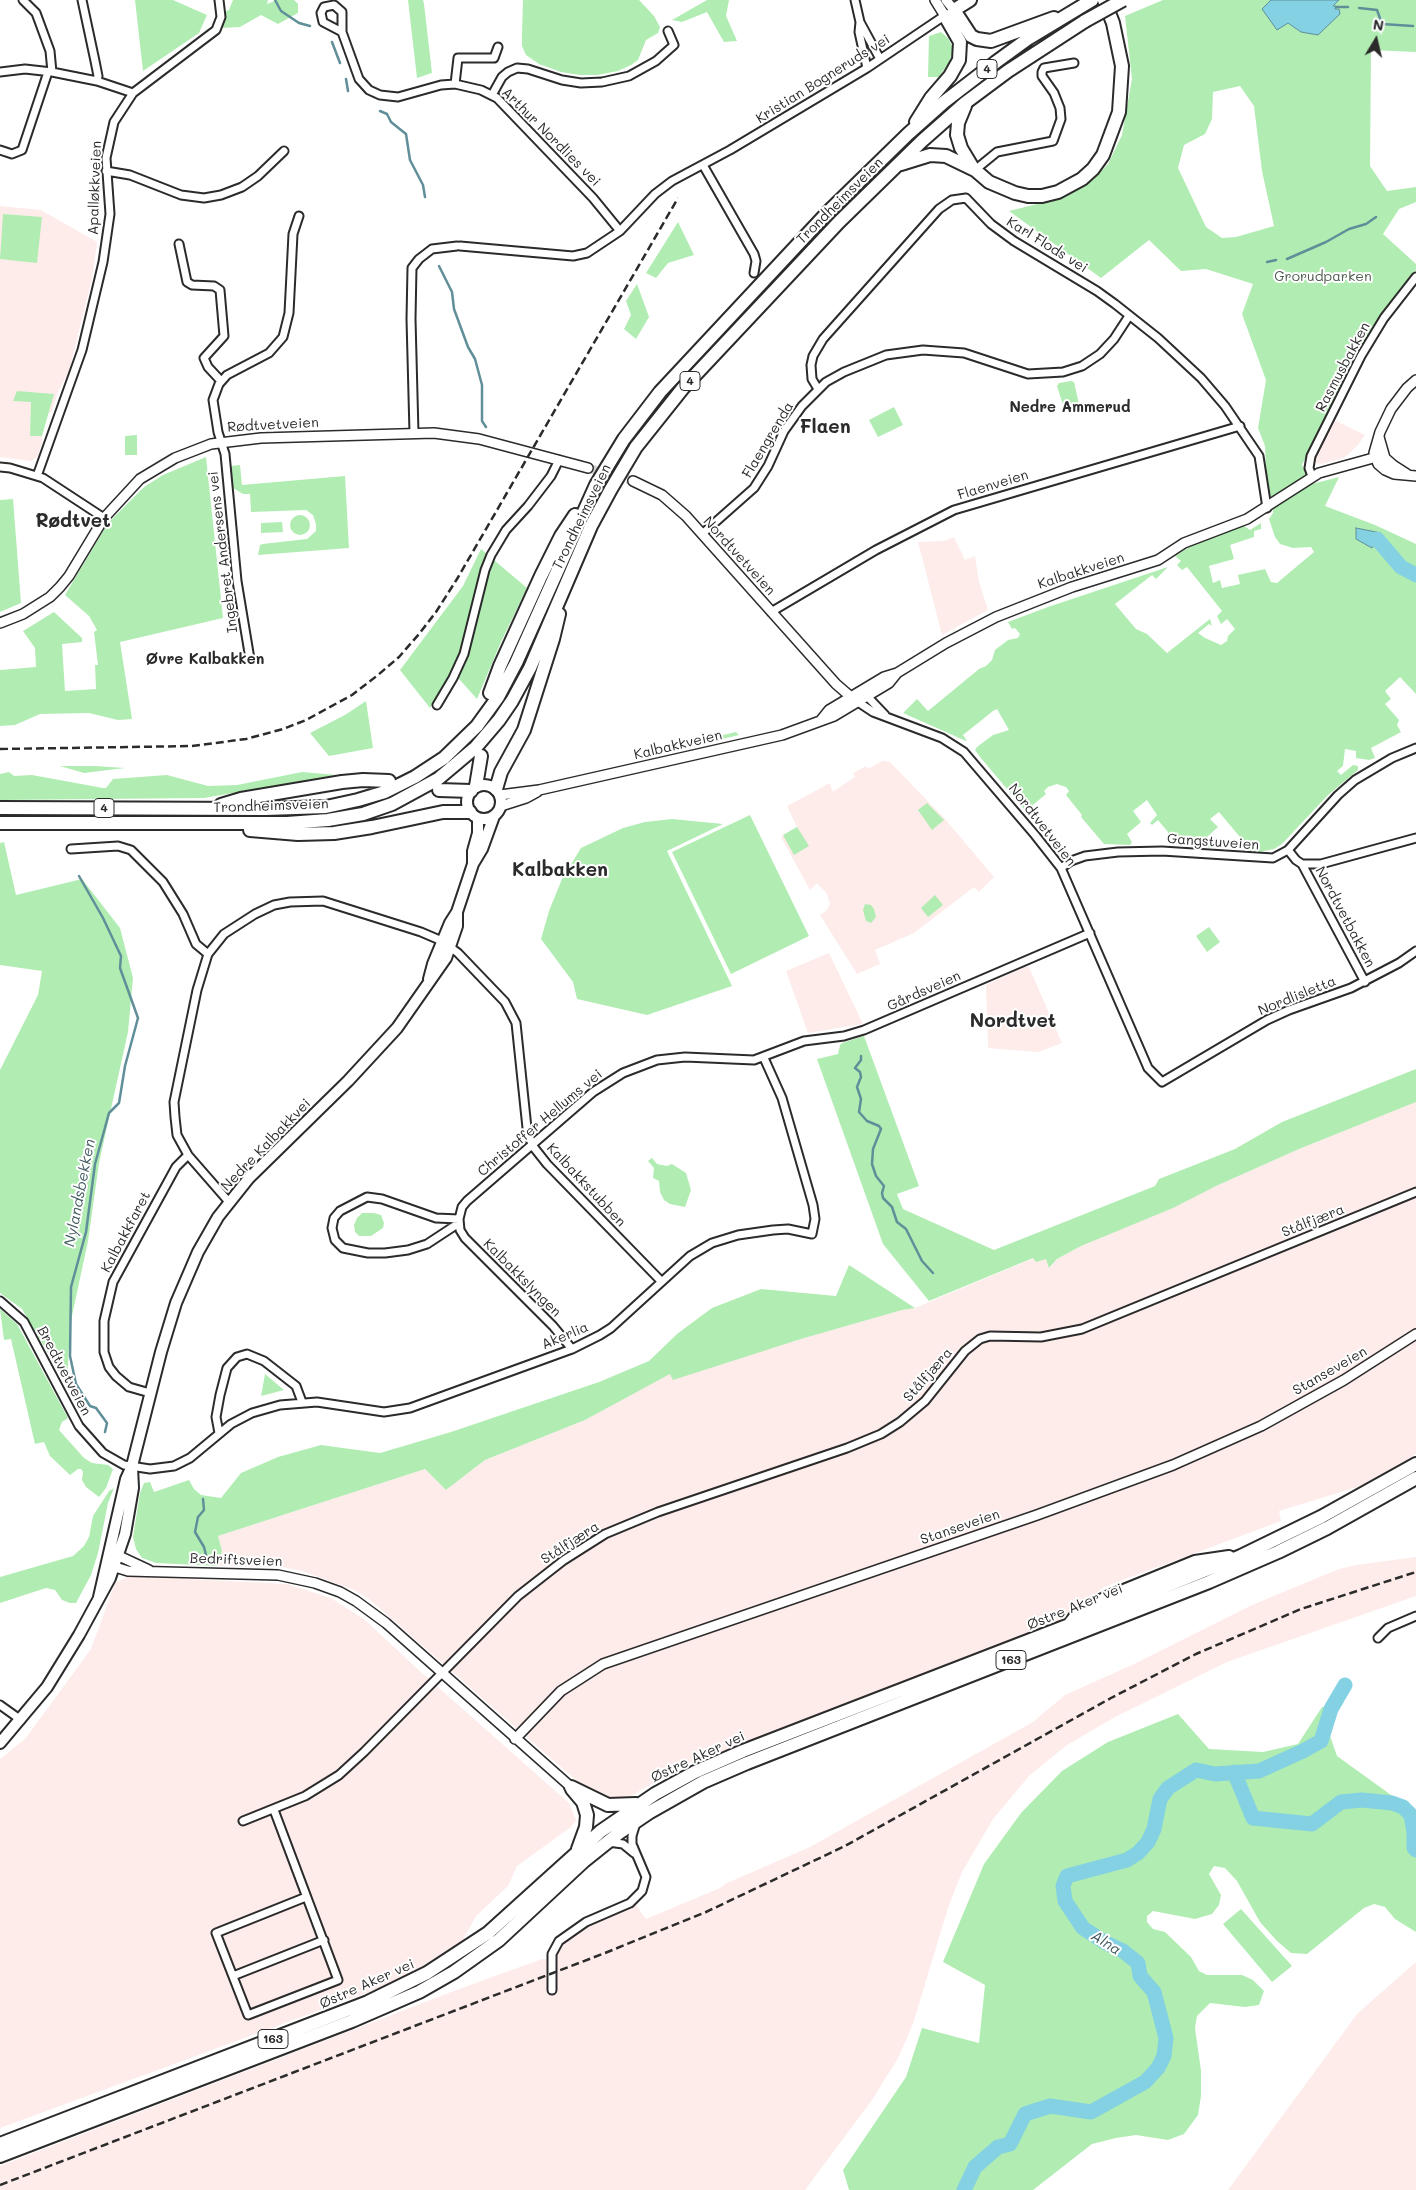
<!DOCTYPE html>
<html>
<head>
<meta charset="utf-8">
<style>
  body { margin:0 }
  #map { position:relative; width:1416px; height:2190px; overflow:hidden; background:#fff; font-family:Mali,sans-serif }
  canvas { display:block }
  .north { position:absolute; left:1351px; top:15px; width:50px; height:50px; -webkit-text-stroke:4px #fff; paint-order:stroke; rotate:9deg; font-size:14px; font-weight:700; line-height:20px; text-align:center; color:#2b2b2b }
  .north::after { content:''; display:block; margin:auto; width:18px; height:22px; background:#2b2b2b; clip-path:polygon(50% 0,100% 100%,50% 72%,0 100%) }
</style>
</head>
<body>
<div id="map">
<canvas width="1416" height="2190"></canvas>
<div class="north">N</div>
</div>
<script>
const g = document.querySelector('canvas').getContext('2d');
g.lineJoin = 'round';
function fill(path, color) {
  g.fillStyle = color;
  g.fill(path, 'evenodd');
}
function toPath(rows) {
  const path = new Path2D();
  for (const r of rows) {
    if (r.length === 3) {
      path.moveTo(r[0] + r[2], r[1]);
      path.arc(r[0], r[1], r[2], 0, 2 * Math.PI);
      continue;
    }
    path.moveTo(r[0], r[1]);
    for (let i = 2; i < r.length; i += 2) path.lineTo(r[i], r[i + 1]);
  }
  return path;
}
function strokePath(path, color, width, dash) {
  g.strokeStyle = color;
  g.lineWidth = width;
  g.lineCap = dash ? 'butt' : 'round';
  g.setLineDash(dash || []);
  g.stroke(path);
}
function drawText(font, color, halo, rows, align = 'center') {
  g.font = font + ' Mali,sans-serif';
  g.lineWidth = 4;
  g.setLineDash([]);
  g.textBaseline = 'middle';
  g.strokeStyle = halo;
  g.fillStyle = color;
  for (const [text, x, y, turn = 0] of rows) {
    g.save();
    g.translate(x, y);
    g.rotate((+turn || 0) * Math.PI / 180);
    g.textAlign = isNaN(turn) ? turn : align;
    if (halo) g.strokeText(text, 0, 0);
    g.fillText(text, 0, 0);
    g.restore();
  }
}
fill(toPath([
  [0,206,41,210,97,242,92,279,69,371,58,392,52,411,44,417,42,442,38,456,31,461,0,457],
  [1332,419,1365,435,1357,446,1344,458,1322,464,1315,463,1316,452],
  [954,537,965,560,975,556,979,582,988,610,942,635,918,542,944,541],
  [882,761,890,762,945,819,994,877,979,892,974,887,914,933,875,950,880,964,857,974,820,915,826,911,830,904,827,894,817,883,810,890,781,837,797,827,787,806,830,783,832,791,834,791,855,777,853,773,866,766,868,769],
  [829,953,863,1024,808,1033,786,971],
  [1024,967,1029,967,1062,1043,1038,1052,988,1048,986,985],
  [1416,1102,1416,1454,1367,1484,1279,1511,1281,1521,1104,1587,1091,1598,1074,1606,1062,1620,735,1747,686,1764,631,1796,613,1800,604,1798,578,1782,369,1599,352,1589,302,1571,282,1567,218,1566,222,1551,218,1536,425,1469,446,1490,485,1460,585,1420,671,1373,673,1379,801,1339,902,1310,915,1308,1034,1258,1046,1259,1050,1268,1057,1259,1081,1246,1299,1149],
  [1416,1557,1416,1596,1227,1662,1115,1717,1067,1745,1030,1775,993,1819,962,1872,948,1908,913,2024,898,2058,872,2100,805,2190,0,2190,0,2166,451,1992,542,1959,554,1960,558,1951,567,1941,579,1931,593,1924,636,1905,646,1919,720,1888,727,1883,810,1847,1033,1722,1065,1695,1134,1664,1252,1605,1339,1569,1356,1565],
  [129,1576,287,1584,331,1598,365,1620,422,1673,569,1803,576,1820,571,1827,517,1866,508,1886,476,1916,463,1940,414,1971,382,1987,261,2032,0,2128,0,1759,25,1739,91,1649,115,1583],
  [1416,1962,1416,2190,1228,2190,1357,2014]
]), '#feecea');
fill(toPath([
  [135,0,173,0,207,15,199,33,143,71],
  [233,0,268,0,267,4,277,0,294,0,298,4,298,13,278,24,261,15,240,27,221,28,217,26,216,14,229,10],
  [408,0,423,0,424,4,432,73,417,78],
  [523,0,639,0,654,16,660,27,658,33,646,40,638,60,631,65,618,71,597,75,580,75,561,72,539,64,526,55,522,46,522,33],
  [707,0,729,0,726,16,737,41,724,42,707,12,682,22,672,20],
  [1163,0,1416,0,1416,52,1371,50,1370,166,1387,191,1416,187,1416,202,1399,209,1383,234,1416,264,1416,270,1369,334,1336,394,1302,465,1312,484,1339,477,1325,506,1375,525,1416,544,1416,694,1400,677,1385,691,1391,699,1385,704,1399,720,1397,725,1401,732,1371,748,1375,758,1369,760,1356,758,1356,751,1345,749,1343,766,1337,771,1341,775,1353,765,1358,766,1358,770,1328,795,1282,844,1274,849,1259,852,1244,850,1237,842,1240,837,1219,812,1210,819,1218,827,1207,837,1214,848,1167,843,1168,832,1158,820,1152,825,1150,823,1157,815,1147,800,1133,811,1141,822,1127,834,1132,842,1130,845,1104,844,1081,817,1082,815,1066,795,1069,791,1066,787,1057,784,1048,787,1044,791,1046,794,1028,809,1024,809,980,757,975,750,977,747,993,735,1009,730,997,709,993,711,963,735,967,741,966,741,903,713,917,699,928,711,979,669,986,666,992,660,995,650,1008,640,1018,638,1020,634,1015,628,1012,629,1008,622,1048,607,1168,567,1156,579,1152,575,1115,604,1136,629,1147,634,1167,653,1210,619,1212,626,1209,624,1198,633,1205,638,1221,645,1227,641,1228,636,1235,629,1227,619,1221,624,1217,616,1222,611,1187,567,1182,570,1177,565,1181,561,1175,556,1193,545,1212,537,1244,526,1250,530,1261,523,1261,529,1254,531,1254,537,1230,545,1234,559,1209,566,1213,583,1220,580,1222,588,1240,584,1238,575,1265,569,1271,582,1277,583,1314,552,1311,547,1293,548,1280,544,1275,537,1269,519,1273,513,1272,497,1267,493,1265,446,1258,428,1266,380,1242,314,1253,284,1206,269,1181,271,1149,240,1101,278,1009,211,1065,197,1093,180,1108,164,1122,135,1132,79,1125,16],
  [1240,86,1254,106,1262,171,1274,226,1236,237,1222,238,1206,227,1178,168,1184,145,1205,134,1212,119,1213,92],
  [941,32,948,38,953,48,950,61,939,77,928,77,929,36],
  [3,214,42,217,37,263,0,259],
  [678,222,694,255,668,263,656,278,646,273],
  [637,284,649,317,636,339,624,329,631,315,626,301],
  [1071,381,1074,382,1079,404,1078,406,1066,409,1064,408,1057,386,1059,383],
  [17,391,54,394,42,436,30,436,31,402,13,401],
  [894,407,903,425,878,437,869,420],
  [137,435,137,455,125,455,125,436],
  [206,457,223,618,120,642,132,719,118,720,89,713,40,714,15,725,0,726,0,670,36,667,35,648,23,631,54,612,82,638,82,642,62,644,65,691,96,689,95,665,98,665,94,632,97,630,89,616,65,595,108,523,144,487,163,475],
  [240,465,242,485,345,476,349,548,258,555,260,545,263,544,307,539,316,531,316,524,313,515,306,510,251,512,250,494,243,494,233,488,230,466],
  [13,499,21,603,0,612,0,500],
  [300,525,10],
  [282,522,283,532,261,533,261,523],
  [481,549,527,588,501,642,477,699,459,679,453,677,447,681,430,708,400,670,463,586],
  [366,701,373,748,329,756,310,733,345,715],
  [736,732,739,735,688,747,689,743],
  [60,766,95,766,125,768,84,773],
  [9,772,14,776,32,775,103,788,106,788,113,779,167,775,208,786,237,785,302,772,337,775,204,798,0,800,0,774],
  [927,803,944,820,932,830,918,810],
  [750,815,809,936,731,974,672,852],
  [672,819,723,824,667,851,732,986,647,1015,577,999,573,982,541,939,549,911,562,879,581,848,623,828,645,822],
  [797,827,809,846,794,855,783,835],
  [4,842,16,895,82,879,120,928,133,978,128,1032,99,1163,88,1241,70,1325,67,1385,22,1309,0,1293,0,1070,38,995,42,971,0,965,0,843],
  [935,895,943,905,928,917,921,908],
  [865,904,871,905,874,909,876,917,871,923,866,921,863,910],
  [1209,927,1220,942,1207,952,1196,936],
  [864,1036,919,1186,897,1194,903,1209,994,1250,1155,1186,1159,1179,1235,1149,1282,1122,1416,1069,1416,1102,1299,1149,1216,1186,1173,1208,1081,1246,1057,1259,1049,1268,1046,1259,1036,1262,1033,1258,929,1301,883,1244,817,1059,838,1054,840,1045,842,1043],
  [652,1158,657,1164,667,1166,672,1164,686,1173,691,1190,685,1207,670,1204,664,1200,660,1192,659,1181,653,1178,654,1168,648,1161],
  [362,1213,374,1213,381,1215,384,1223,383,1228,371,1236,359,1236,355,1232,354,1225,357,1218],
  [849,1265,915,1308,902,1310,801,1339,673,1380,670,1374,585,1420,485,1460,446,1490,425,1469,218,1536,222,1551,218,1566,156,1563,142,1558,136,1549,133,1537,140,1493,144,1483,150,1482,154,1492,189,1480,194,1489,201,1495,221,1498,241,1473,278,1457,321,1445,380,1453,451,1432,599,1382,649,1361,677,1334,712,1308,761,1289,836,1296],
  [0,1309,17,1324,68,1418,62,1422,59,1430,84,1458,92,1463,108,1465,113,1469,106,1488,99,1497,86,1487,82,1480,83,1472,81,1469,78,1469,70,1475,50,1456,44,1442,35,1444,11,1339,4,1340],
  [265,1374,284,1390,261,1396],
  [114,1488,108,1503,98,1553,91,1575,76,1603,70,1603,62,1600,55,1590,46,1588,0,1603,0,1577,73,1556,84,1546,89,1537,93,1516,109,1491],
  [1322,1707,1328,1707,1326,1724,1337,1756,1416,1813,1416,1932,1395,1919,1385,1907,1374,1904,1364,1908,1307,1954,1291,1953,1277,1941,1260,1922,1237,1881,1225,1868,1214,1866,1209,1874,1221,1895,1219,1905,1212,1914,1195,1919,1153,1911,1147,1916,1147,1922,1153,1929,1165,1932,1191,1957,1199,1971,1207,1975,1242,1975,1253,1980,1264,1991,1259,2005,1245,2007,1210,2003,1197,2016,1195,2028,1201,2071,1201,2096,1198,2115,1184,2134,1168,2140,1136,2135,1116,2138,1092,2144,1033,2190,849,2190,843,2170,906,2077,922,2028,979,2043,985,1985,943,1962,984,1864,1021,1813,1062,1771,1108,1742,1178,1714,1209,1749,1263,1752,1298,1744],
  [1241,1909,1292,1966,1272,1982,1223,1924]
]), '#b1edb2');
const water = toPath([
  [1271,0,1339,0,1333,6,1336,6,1335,9,1339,9,1340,14,1318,35,1301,32,1288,23,1277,30,1262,9,1271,0],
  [1356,528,1381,533,1372,548,1356,539,1356,528]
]);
fill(water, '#83d1e2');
strokePath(water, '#608f99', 1);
strokePath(toPath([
  [275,0,281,11,299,23,310,26],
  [1336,7,1348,7],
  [1359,8,1377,10,1382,24,1413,26],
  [332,42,340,63],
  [346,79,348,91],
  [380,111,387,114,391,122,406,134,410,160,423,185,425,197],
  [1287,259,1326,242,1349,229,1366,224,1376,217],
  [1267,262,1276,260],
  [439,266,452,292,454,309,468,347,475,359,482,385,482,421,486,427],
  [79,876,103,918,121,956,120,968,138,1018,125,1066,119,1103,109,1113,95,1164,86,1232,71,1287,70,1356,76,1384,90,1406,96,1408,107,1423,105,1432],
  [861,1056,861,1060,855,1068,860,1072,861,1077,857,1087,861,1099,859,1112,867,1121,879,1126,881,1129,873,1149,872,1164,876,1176,884,1186,882,1193,883,1198,892,1207,897,1222,906,1229,922,1261,933,1273],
  [203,1499,204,1510,198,1517,195,1532,204,1547,208,1563]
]), '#608f99', 2.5);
strokePath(toPath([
  [1377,539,1401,567,1416,575],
  [1234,1772,1253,1818,1312,1824,1341,1802,1362,1800,1392,1803,1403,1807,1411,1815,1414,1832,1414,1848,1416,1850],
  [964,2190,975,2167,998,2147,1010,2144,1025,2114,1050,2106,1091,2112,1145,2082,1158,2068,1164,2056,1166,2038,1154,1992,1140,1976,1138,1963,1123,1951,1106,1943,1083,1928,1065,1901,1063,1886,1067,1876,1127,1860,1138,1853,1148,1842,1154,1829,1160,1799,1168,1788,1196,1770,1215,1774,1259,1771,1303,1751,1321,1741,1331,1709,1345,1685]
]), '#83d1e2', 15);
strokePath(toPath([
  [588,468,633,481]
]), '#d5d5d5', 9, [9, 4.5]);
const minor = toPath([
  [23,0,36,13,50,51,52,72],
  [82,0,95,61,98,76,97,81],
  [855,0,860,22],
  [342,32,323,22,321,13,324,7,334,5,342,12,342,32,359,79,369,90,380,95,398,97,441,85,455,84,481,90,497,98,593,198,620,231],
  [867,68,859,32,860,22,880,59],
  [0,72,25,69,52,72,97,81,133,93],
  [455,84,458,58,494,58,498,47],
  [492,95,502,77,508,72,517,68,528,69,562,80,581,83,602,82,629,76,656,61,674,45,668,31],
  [0,150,12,154,22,150,48,72],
  [703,165,754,254,756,261,754,273],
  [975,170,997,152,1053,141,1061,119,1060,108,1054,93,1042,76,1042,72,1044,68,1074,63],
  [106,171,130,175,181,195,204,198,221,195,242,187,258,176,284,151],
  [179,244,187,282,192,285,214,286,220,290,224,336,204,358,208,367,221,381],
  [460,246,573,256,587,253,620,231,655,194,672,181,730,150,867,68,947,14],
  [818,389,812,379,811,365,813,356,823,339,939,209,952,200,966,198,991,224,1014,241,1097,291,1115,304,1158,338,1201,378,1225,406,1259,456,1267,508],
  [414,433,411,319,412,268,419,259,432,249,457,246],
  [0,467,10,468,43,478,104,518],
  [37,476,82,350,103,262,110,214,106,158,114,122,133,93,216,30,221,17,219,0],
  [1312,476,1309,468,1311,456,1361,356,1384,318,1416,277],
  [702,534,754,488,768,466,784,431,802,406,826,382,844,372,886,355,923,350,964,353,1028,374,1063,372,1082,366,1100,354,1114,339,1129,316],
  [771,612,876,550,954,510,1240,426],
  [250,659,237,581,225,454,218,432,213,400,219,384,227,375,269,353,283,337,289,313,293,234,299,216],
  [865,694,885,715],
  [855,700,873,712,942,738,964,752,1035,835,1061,868,1148,1068,1162,1082,1267,1020,1289,1010,1351,988,1399,963,1416,951],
  [437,705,453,678,464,654,485,570,491,555,506,530,528,506,551,476,559,460],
  [71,849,118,846,131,850,163,882,183,914,196,944,208,954],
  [1288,850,1296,860,1302,864,1321,864,1416,838],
  [1302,864,1365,982],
  [1061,868,1071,861,1085,856,1118,852,1162,851,1273,858,1288,850,1338,795,1355,780,1392,758,1416,748],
  [229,1202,188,1155,177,1135,175,1117,174,1102,197,990,208,954,224,934,255,914,274,905,290,902,323,901,421,932,442,941,458,953,505,1002,516,1023,527,1128,532,1145,547,1164,661,1281],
  [459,1223,427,1244,408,1250,385,1253,368,1253,343,1248,335,1240,332,1228,334,1218,340,1211,367,1197,382,1199,436,1218,459,1219],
  [0,1301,24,1322,79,1426,103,1453,124,1465,150,1469,174,1466,190,1458,231,1424,252,1413,280,1405,317,1402,384,1412,410,1408,572,1349,600,1335,611,1328,690,1256,712,1243,738,1235,773,1230,788,1229,812,1234,815,1219,813,1205,782,1098,764,1058],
  [572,1349,553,1326,465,1238,460,1230,459,1219,462,1207,467,1201,593,1092,623,1073,657,1060,685,1057,754,1060,804,1041,844,1036,864,1030,1090,933],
  [150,1393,129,1387,116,1376,109,1367,104,1352,104,1321,113,1282,176,1167,188,1155],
  [219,1433,216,1417,220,1395,227,1368,237,1357,247,1354,264,1361,296,1386,302,1402],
  [1378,1638,1388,1628,1416,1616],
  [0,1705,21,1720],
  [274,1810,338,1980,248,2015,216,1933,306,1897],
  [243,1821,305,1796,339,1775,364,1752,518,1596,564,1560,605,1534,658,1512,847,1448,881,1434,900,1422,925,1401,965,1351,980,1339,990,1336,1041,1337,1082,1329,1416,1192],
  [608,1842,623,1844,634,1853],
  [233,1976,324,1940],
  [552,1990,552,1954,559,1941,586,1922,630,1903,642,1891,646,1877,632,1844,632,1836,636,1823]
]);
const tertiary = toPath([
  [935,0,945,16],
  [946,0,954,10],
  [1416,380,1407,388,1391,409,1380,432,1374,453,1378,464,1385,470,1394,474,1416,476],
  [1379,437,1385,458,1393,465,1407,474],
  [633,481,662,495,686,516,836,684,851,697],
  [0,623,23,614,50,597,60,587,69,576,104,518,140,479,175,458,211,444,261,438,434,433,479,439,588,468],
  [821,720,829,710,884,677,897,673,946,643,996,617,1072,587,1158,560,1184,543,1247,519,1319,473,1384,455],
  [500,795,539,790,782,735,834,716,889,683,897,673],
  [501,806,526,798,537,792],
  [149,1570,119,1556,109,1559,115,1567,128,1571,278,1575,315,1583,340,1592,356,1601,386,1623,571,1787],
  [515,1739,561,1691,603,1664,1037,1515,1173,1465,1261,1426,1344,1380,1416,1334]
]);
const secondary = toPath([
  [484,802,17],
  [473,863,473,851,478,833,478,818],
  [429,979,433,964,450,923,457,912,473,864,482,849,494,816],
  [99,1597,126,1479,132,1466,161,1352,176,1303,198,1252,218,1217,249,1178,348,1081,397,1028,446,958,457,926,457,912],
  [0,1743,47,1687,79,1635,110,1578,125,1534,133,1488,132,1467]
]);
const trunk = toPath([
  [970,0,954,10,971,36,977,39,991,41,1054,18],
  [965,106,958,123,957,135,961,148,973,168],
  [916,122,931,98,950,76,959,60,960,42,945,16],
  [901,164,930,155,946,156,975,170,989,182,1015,193,1028,196,1042,196,1058,192,1082,179,1093,169,1103,155,1119,112,1122,66,1113,23,1104,0],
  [490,693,500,666,541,576,561,536,575,515],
  [476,786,481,756],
  [496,789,501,772,524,730,553,639,559,614],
  [439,790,471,791],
  [221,805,241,799,342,782,363,780,389,781],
  [0,808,265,809,326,807,358,800,385,792,415,777,444,758,477,726,498,697,516,663,596,485,624,439,660,392,828,212,908,134,944,102,996,62,1029,38,1092,0],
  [0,823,287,823,328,820,363,814,392,804,438,779,476,747,499,720,512,701,530,668,591,526,611,489,636,447,683,388,839,222,922,141,965,103,1008,71,1085,21],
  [250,830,298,834,334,833,372,827,443,812,470,812],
  [1069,1625,1080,1611,1109,1597,1195,1562,1229,1557],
  [571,1787,608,1805,636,1804],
  [572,1789,583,1802,587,1815,586,1827,578,1849],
  [0,2144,368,2002,427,1973,488,1933,601,1831,655,1794,695,1772,743,1751,1069,1625,1241,1556,1321,1517,1416,1464],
  [0,2156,352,2021,419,1992,454,1972,499,1940,584,1861,619,1833,650,1812,703,1782,747,1763,1209,1582,1278,1552,1327,1528,1416,1478]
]);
strokePath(minor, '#2b2b2b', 11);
strokePath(tertiary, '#2b2b2b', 12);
strokePath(secondary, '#2b2b2b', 14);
strokePath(trunk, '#2b2b2b', 16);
strokePath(minor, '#fff', 7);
strokePath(tertiary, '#fff', 9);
strokePath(secondary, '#fff', 10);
strokePath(trunk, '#fff', 12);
strokePath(toPath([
  [0,749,192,746,246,739,283,729,306,720,352,695,378,675,399,657,419,634,436,612,457,579,678,198],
  [0,2185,605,1953,706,1912,845,1846,1111,1698,1196,1654,1301,1609,1416,1572]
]), '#2b2b2b', 2.5, [8, 4]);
const trunkBridge = toPath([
  [1085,21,1123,0]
]);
strokePath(trunkBridge, '#2b2b2b', 16, []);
strokePath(trunkBridge, '#fff', 12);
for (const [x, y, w] of [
  [987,69,20],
  [690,381,20],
  [104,808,20],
  [1011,1660,30],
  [273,2039,30]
]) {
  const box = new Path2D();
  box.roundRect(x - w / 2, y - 9.5, w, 19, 4);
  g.fillStyle = '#fff';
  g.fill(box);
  strokePath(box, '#2b2b2b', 1);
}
drawText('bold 12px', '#2b2b2b', null, [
  ["4",987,69],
  ["4",690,381],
  ["4",104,808],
  ["163",1011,1660],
  ["163",273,2039]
]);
drawText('14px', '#2b2b2b', '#fff', [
  ["Kristian Bogneruds vei",823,79,-32],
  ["Arthur Nordlies vei",551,137,45],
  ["Apalløkkveien",95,188,-88],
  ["Trondheimsveien",840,201,-45],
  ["Karl Flods vei",1047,245,32],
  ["Rasmusbakken",1343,367,-62],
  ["Rødtvetveien",273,425,-3],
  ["Flaengrenda",768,440,-59],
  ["Flaenveien",993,485,-17],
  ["Trondheimsveien",582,517,-64],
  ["Ingebret Andersens vei",223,552,-97],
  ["Nordtvetveien",739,556,48],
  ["Kalbakkveien",1081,571,-18],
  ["Kalbakkveien",678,745,-13],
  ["Trondheimsveien",271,806,-2],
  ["Nordtvetveien",1042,825,52],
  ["Gangstuveien",1213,842,4],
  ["Nordtvetbakken",1345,917,62],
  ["Gårdsveien",924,991,-24],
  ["Nordlisletta",1297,996,-22],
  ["Christoffer Hellums vei",540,1123,-40],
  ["Nedre Kalbakkvei",266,1145,-46],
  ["Kalbakkstubben",586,1185,47],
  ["Stålfjæra",1313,1221,-22],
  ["Kalbakkfaret",126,1232,-62],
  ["Kalbakkslyngen",522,1278,45],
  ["Akerlia",565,1336,-23],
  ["Bredtvetveien",64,1371,62],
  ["Stanseveien",1330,1371,-30],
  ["Stålfjæra",928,1375,-49],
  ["Stanseveien",960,1527,-19],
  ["Stålfjæra",570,1543,-33],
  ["Bedriftsveien",236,1560,2],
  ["Østre Aker vei",1075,1607,-22],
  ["Østre Aker vei",698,1757,-25],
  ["Østre Aker vei",367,1984,-24]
]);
drawText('14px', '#4c5c4d', '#fff', [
  ["Grorudparken",1323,277]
]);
drawText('bold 15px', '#2b2b2b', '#fff', [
  ["Nedre Ammerud",1070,407],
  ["Øvre Kalbakken",205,659]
]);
drawText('italic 15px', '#455d62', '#fff', [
  ["Nylandsbekken",80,1193,-79],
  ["Alna",1106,1943,32]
]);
drawText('bold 19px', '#2b2b2b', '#fff', [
  ["Flaen",825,427],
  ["Rødtvet",73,521],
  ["Kalbakken",560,870],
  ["Nordtvet",1013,1021]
]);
</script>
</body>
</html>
